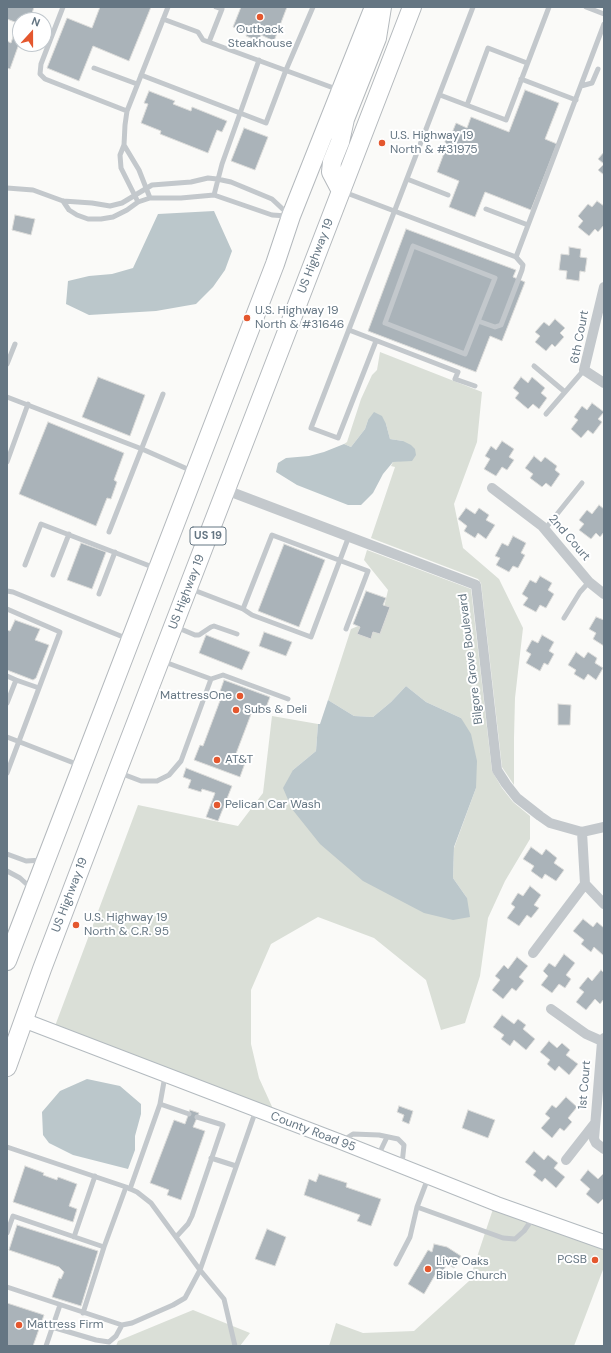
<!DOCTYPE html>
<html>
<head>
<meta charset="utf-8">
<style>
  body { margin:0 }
  #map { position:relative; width:611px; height:1353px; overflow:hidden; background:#fafaf8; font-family:"DM Sans",sans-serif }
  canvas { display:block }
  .frame { position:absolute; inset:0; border:8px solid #657683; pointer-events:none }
  .north { position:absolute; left:12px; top:12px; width:40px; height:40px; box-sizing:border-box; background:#fff; border:1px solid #c1c8cd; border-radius:50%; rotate:21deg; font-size:11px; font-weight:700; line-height:16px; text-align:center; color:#657683 }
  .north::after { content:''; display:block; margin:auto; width:14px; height:18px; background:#e4572e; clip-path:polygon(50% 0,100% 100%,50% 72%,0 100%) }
</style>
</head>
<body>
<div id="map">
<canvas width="611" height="1353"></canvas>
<div class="frame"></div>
<div class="north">N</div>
</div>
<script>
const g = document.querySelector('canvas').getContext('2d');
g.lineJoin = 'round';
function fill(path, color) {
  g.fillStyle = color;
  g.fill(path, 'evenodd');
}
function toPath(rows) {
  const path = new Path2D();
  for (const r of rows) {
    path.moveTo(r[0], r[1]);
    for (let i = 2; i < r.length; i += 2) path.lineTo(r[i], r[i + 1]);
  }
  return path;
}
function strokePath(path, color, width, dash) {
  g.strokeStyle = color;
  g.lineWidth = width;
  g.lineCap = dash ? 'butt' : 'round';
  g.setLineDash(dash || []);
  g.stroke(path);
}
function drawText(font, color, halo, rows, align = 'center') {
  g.font = font + ' "DM Sans",sans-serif';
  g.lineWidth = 4;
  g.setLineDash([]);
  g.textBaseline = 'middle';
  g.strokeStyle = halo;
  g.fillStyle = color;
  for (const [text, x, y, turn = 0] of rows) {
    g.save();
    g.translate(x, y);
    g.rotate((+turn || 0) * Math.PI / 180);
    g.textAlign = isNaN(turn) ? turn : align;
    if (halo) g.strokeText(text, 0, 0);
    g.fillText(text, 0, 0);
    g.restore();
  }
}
fill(toPath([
  [380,352,482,392,477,442,454,504,463,548,499,579,523,628,515,698,514,738,514,785,502,767,481,583,478,579,371,538,395,467,391,466,393,462,400,461,403,441,390,439,386,424,368,420,365,429,351,447,344,444,347,442,361,399,372,375,377,370],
  [367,550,471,589,492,771,502,788,513,802,530,816,530,839,505,881,488,918,480,976,465,1023,441,1030,426,980,374,938,318,917,271,944,251,990,251,1044,259,1078,274,1111,55,1026,138,805,238,826,263,793,272,716,318,724,316,751,293,770,467,898,453,878,454,848,476,788,461,718,426,702,406,686,391,702,373,717,354,716,328,700,351,629,382,616,388,590,364,560],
  [493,1209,604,1248,604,1267,574,1346,329,1346,336,1323,363,1333,414,1331,469,1281],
  [193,1310,250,1333,240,1346,116,1346,118,1341]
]), '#dadfd7');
fill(toPath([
  [214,211,232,251,225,270,213,287,196,304,156,311,89,315,66,304,68,281,89,276,112,274,133,268,158,214],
  [374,412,382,416,386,424,390,439,403,441,411,445,415,449,416,455,412,461,393,462,383,474,373,493,361,505,348,505,297,485,276,472,278,463,286,458,309,456,324,452,344,444,351,447,365,429,368,420],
  [406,686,426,702,461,718,471,734,477,761,476,788,454,847,453,878,467,898,470,917,453,920,424,913,363,881,320,844,292,809,283,788,293,770,316,751,318,724,320,724,328,700,354,716,373,717,391,702],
  [87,1079,120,1086,141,1104,141,1114,135,1136,135,1150,128,1169,73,1155,49,1143,43,1135,42,1112,60,1091]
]), '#bbc7cb');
const building = toPath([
  [7,7,34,7,30,20,20,20,20,24,7,19,7,7],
  [100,7,151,7,129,61,93,46,79,81,47,68,67,18,92,28,100,7],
  [241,7,287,7,274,41,261,35,258,41,246,36,248,30,244,29,243,31,233,27,241,7],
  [14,34,20,37,20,41,10,69,7,68,7,41,11,43,14,34],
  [525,90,559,103,545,139,557,144,531,210,485,192,475,217,449,207,459,181,437,172,447,145,445,142,445,137,448,134,452,133,456,123,467,128,471,117,509,132,525,90],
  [149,91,175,101,173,104,191,111,192,107,227,121,222,132,217,130,208,153,160,134,161,131,141,123,148,104,144,103,149,91],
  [244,128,268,137,255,170,231,161,244,128],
  [604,152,604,175,598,170,604,164,598,159,604,152],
  [597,201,604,206,604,225,598,232,595,229,589,236,578,227,583,221,578,216,588,204,592,207,597,201],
  [15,215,35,219,31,235,12,230,15,215],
  [406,229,516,270,513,277,525,282,502,341,490,336,476,372,368,331,406,229],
  [569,247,581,249,580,257,587,258,585,272,580,271,579,281,566,279,567,271,559,270,561,254,569,255,569,247],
  [555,319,565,328,560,333,564,337,555,347,552,344,546,351,535,342,540,336,535,332,544,322,549,326,555,319],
  [98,377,145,395,130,436,82,417,98,377],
  [521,377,528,383,532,377,545,388,541,393,547,398,539,409,533,404,528,409,515,398,519,393,513,388,521,377],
  [592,403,604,412,598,419,602,422,593,434,588,430,581,438,571,429,578,420,574,417,582,406,587,410,592,403],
  [48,422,124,453,114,480,117,482,111,499,107,498,96,526,19,494,48,422],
  [502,441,514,449,509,457,514,460,507,470,502,467,496,476,484,469,490,459,485,456,491,446,496,450,502,441],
  [534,456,541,462,545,457,557,466,555,470,560,474,551,487,546,483,542,487,530,478,533,474,525,468,534,456],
  [599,505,604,509,604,532,600,537,596,533,591,539,579,530,584,524,579,520,587,510,592,514,599,505],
  [466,508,475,514,479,508,489,515,486,520,495,525,486,539,478,533,475,538,464,531,467,526,458,519,466,508],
  [513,536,526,543,521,553,525,555,518,568,513,566,509,572,496,565,500,558,495,556,502,543,508,546,513,536],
  [81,543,106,552,92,589,67,580,81,543],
  [284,544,325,560,299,627,258,611,284,544],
  [540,576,552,583,548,590,554,594,546,608,540,605,536,612,523,605,528,598,522,594,530,580,536,583,540,576],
  [366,591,386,598,383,605,390,607,380,634,373,632,371,639,357,634,360,627,353,624,366,591],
  [596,617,604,620,604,646,593,639,596,633,589,629,596,617],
  [15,620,40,629,35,640,49,645,36,678,33,680,7,670,7,630,10,631,15,620],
  [264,632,292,642,286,656,259,646,264,632],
  [206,635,250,652,242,670,199,653,206,635],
  [542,635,554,642,549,651,554,654,548,665,544,663,540,671,526,663,531,654,526,651,532,640,538,643,542,635],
  [576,652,584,658,588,652,597,658,595,663,603,668,596,680,588,674,584,680,574,674,576,670,568,665,576,652],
  [224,680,270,697,264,713,253,709,234,759,245,763,240,777,194,760,200,745,203,746,221,698,218,697,224,680],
  [558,704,571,705,570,725,558,725,558,704],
  [186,768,232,786,218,821,206,817,215,793,202,789,201,792,188,788,191,780,183,777,186,768],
  [531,847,542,855,546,849,557,858,554,863,564,870,556,881,545,874,542,879,531,871,534,866,523,859,531,847],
  [530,886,541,895,534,905,539,908,531,918,527,915,519,926,507,918,515,907,511,904,518,893,523,896,530,886],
  [583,919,593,927,597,922,604,928,604,956,594,947,591,952,581,944,584,940,573,931,583,919],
  [564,954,575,963,566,975,571,979,565,988,559,984,552,993,541,985,548,976,543,971,549,963,555,967,564,954],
  [517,957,528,966,519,977,524,981,516,991,512,988,503,999,492,990,500,980,495,976,504,965,508,969,517,957],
  [601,970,604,973,604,999,600,1004,595,999,586,1010,576,1002,584,992,579,988,588,977,592,981,601,970],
  [502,1015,514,1024,518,1019,526,1025,523,1029,535,1039,526,1050,514,1040,510,1046,501,1039,504,1035,493,1027,502,1015],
  [549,1041,557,1048,562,1043,570,1050,566,1055,578,1064,569,1075,559,1066,555,1071,547,1064,550,1060,540,1052,549,1041],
  [566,1097,577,1107,568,1118,572,1122,564,1131,560,1128,552,1138,541,1128,550,1118,545,1114,552,1105,556,1108,566,1097],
  [399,1106,413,1111,409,1124,402,1121,404,1115,397,1112,399,1106],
  [190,1110,199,1113,193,1127,205,1131,181,1200,167,1195,169,1190,150,1183,174,1120,185,1124,190,1110],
  [468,1110,495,1120,488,1138,462,1128,468,1110],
  [534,1151,544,1160,548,1155,558,1163,554,1168,565,1177,556,1188,545,1178,542,1182,533,1175,536,1171,525,1162,534,1151],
  [25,1166,44,1173,43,1175,57,1180,58,1177,77,1184,69,1206,77,1209,73,1222,13,1202,25,1166],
  [588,1170,598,1179,604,1173,604,1200,603,1199,598,1204,586,1194,590,1189,580,1180,588,1170],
  [319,1174,347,1183,346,1187,381,1199,371,1226,357,1221,360,1215,304,1195,309,1179,316,1182,319,1174],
  [17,1225,98,1251,81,1306,52,1297,59,1278,61,1279,64,1272,59,1267,9,1250,17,1225],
  [267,1229,286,1237,275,1266,255,1259,267,1229],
  [434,1244,447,1247,461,1256,454,1268,447,1264,443,1271,439,1268,424,1294,408,1284,428,1250,432,1252,434,1244],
  [7,1303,44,1315,33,1346,7,1346,7,1303]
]);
fill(building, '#aab3b9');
strokePath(building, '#dcdcda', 1);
const secondary = toPath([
  [23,1020,341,1142,497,1204,604,1242]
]);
const highway = toPath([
  [341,191,331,172,332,162,340,142,345,119,377,38,382,7],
  [7,961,275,264,291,216,374,7],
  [7,1067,42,969,117,772,412,7]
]);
strokePath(secondary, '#b3babf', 16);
strokePath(highway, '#b4b9bd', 20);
strokePath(toPath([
  [63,7,41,64,40,74,45,79,127,111],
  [586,7,604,14],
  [163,19,198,32,203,40,339,90],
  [209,42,222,9,216,7],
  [94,68,137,84],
  [141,75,266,123,286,70,313,7],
  [521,79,576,100],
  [581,86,592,83,598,69],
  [440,95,506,120,549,7],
  [467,105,488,48,527,63],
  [124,145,139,170,150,198],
  [407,179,448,195],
  [7,188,33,190,63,201,92,203,110,206,122,203,152,185,191,182,208,178,217,179,231,182,272,199,288,214],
  [344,192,516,257,523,265,522,270,501,325,495,327,478,321],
  [214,195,222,164,259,60],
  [63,201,69,210,77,215,88,219,101,219,113,217,127,210,138,202,150,198,181,198,214,195,272,215,287,216],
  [138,202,121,168,120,155,124,145,125,125,127,111,168,7],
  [486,209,528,225],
  [413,246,495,278,465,354,385,323,413,246],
  [516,257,604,24],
  [349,330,458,372,455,379,475,386],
  [376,341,338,438,311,428,473,7],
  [7,364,15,344],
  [534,366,565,392],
  [7,397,142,449,192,471],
  [546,414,584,370],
  [7,462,28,404],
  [545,529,582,483],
  [109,532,163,394],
  [25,565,41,524,155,568],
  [53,575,69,534],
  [191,589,243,609,252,615,311,637,349,536],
  [7,591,13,592,128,639],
  [99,594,115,552],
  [7,609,60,632,39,688],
  [243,609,272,535,368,571,346,629],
  [564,618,580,592,589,582],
  [176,627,195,635,199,635,211,627,214,626,237,634],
  [7,676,16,680,7,703],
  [211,679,223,675,288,699],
  [7,737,79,765],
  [7,773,39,688,16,680],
  [120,773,141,781,157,781,169,775,181,761,211,679,162,661],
  [7,854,26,861,43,860],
  [7,871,20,878,32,889],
  [160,1104,165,1076],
  [342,1141,353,1134,379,1135,398,1139,404,1145,402,1164],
  [7,1147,126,1187,137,1192,151,1203,200,1270,224,1299,235,1346],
  [378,1156,387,1137],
  [211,1158,236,1166],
  [130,1189,160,1104,189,1114],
  [417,1207,503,1238,515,1239,524,1231,533,1218],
  [7,1233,13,1216,104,1247],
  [74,1237,95,1176],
  [176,1237,188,1224,192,1216,223,1125,197,1117],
  [396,1264,410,1237,417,1207,428,1178],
  [7,1287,122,1325,132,1323,173,1305,185,1298,200,1270,256,1110],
  [83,1313,104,1247,126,1187],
  [52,1327,96,1340,109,1342,116,1336,122,1325],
  [46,1346,60,1305]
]), '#c3c8cc', 5);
strokePath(toPath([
  [604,287,584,370,604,383],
  [492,488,542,526,589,582,604,594],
  [226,490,476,585,497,770,506,784,517,798,540,816,550,823,582,832,604,827],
  [582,832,585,884,604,904],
  [533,953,585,884],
  [551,1009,586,1034,604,1042],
  [604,1038,602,1042,594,1139,596,1143,604,1149],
  [566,1160,595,1123]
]), '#c3c8cc', 10);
strokePath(secondary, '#fff', 14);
strokePath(highway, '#fff', 18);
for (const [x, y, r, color] of [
  [260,17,4,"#e4572e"],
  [382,143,4,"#e4572e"],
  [247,318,4,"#e4572e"],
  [240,696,4,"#e4572e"],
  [236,710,4,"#e4572e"],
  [217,760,4,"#e4572e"],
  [217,805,4,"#e4572e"],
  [76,925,4,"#e4572e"],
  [595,1260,4,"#e4572e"],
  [428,1269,4,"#e4572e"],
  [19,1325,4,"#e4572e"]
]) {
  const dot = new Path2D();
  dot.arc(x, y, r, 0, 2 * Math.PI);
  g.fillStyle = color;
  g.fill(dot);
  strokePath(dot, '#fff', 1.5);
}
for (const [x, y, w] of [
  [208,536,36]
]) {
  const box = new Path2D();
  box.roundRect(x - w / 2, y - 9, w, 18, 3);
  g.fillStyle = '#fff';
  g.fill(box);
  strokePath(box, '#657683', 1);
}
drawText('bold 11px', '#657683', null, [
  ["US 19",208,536]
]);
drawText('12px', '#657683', '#fff', [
  ["Outback",260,30,"center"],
  ["Steakhouse",260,44,"center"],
  ["U.S. Highway 19",390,136],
  ["North & #31975",390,150],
  ["U.S. Highway 19",255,311],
  ["North & #31646",255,325],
  ["MattressOne",232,696,"right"],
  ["Subs & Deli",244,710],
  ["AT&T",225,760],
  ["Pelican Car Wash",225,805],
  ["U.S. Highway 19",84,918],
  ["North & C.R. 95",84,932],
  ["PCSB",587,1260,"right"],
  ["Live Oaks",436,1262],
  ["Bible Church",436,1276],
  ["Mattress Firm",27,1325]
], 'left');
drawText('12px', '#657683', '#fff', [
  ["US Highway 19",316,256,-69],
  ["6th Court",580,337,-79],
  ["2nd Court",569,538,49],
  ["US Highway 19",187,592,-69],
  ["Bilgore Grove Boulevard",471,659,-97],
  ["US Highway 19",70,895,-69],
  ["1st Court",585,1085,-85],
  ["County Road 95",313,1132,21]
]);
</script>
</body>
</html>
